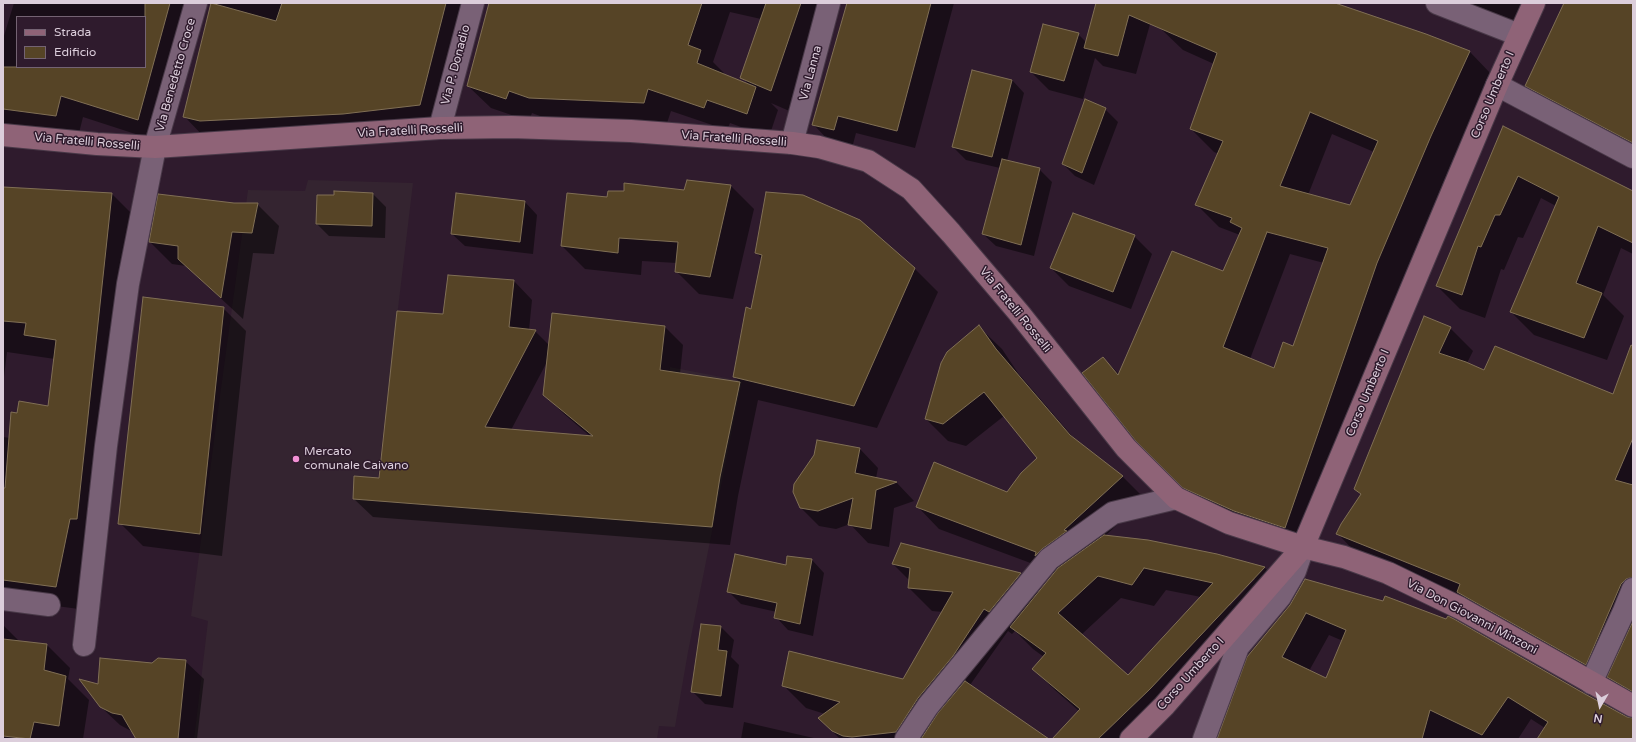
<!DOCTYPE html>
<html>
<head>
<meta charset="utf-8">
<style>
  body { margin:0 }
  #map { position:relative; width:1636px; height:742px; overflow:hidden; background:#2f1b2d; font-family:"Varela Round",sans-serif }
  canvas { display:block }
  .frame { position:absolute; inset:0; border:4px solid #dccedb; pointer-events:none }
  .legend { position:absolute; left:16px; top:16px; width:130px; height:52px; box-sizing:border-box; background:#2f1b2d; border:1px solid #746373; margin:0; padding:5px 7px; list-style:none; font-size:12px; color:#dccedb }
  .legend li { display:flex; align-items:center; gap:8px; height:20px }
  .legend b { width:20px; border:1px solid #746373 }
  .north { position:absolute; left:1580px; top:686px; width:40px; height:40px; -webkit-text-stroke:3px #2f1b2d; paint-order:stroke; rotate:189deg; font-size:11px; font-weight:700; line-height:16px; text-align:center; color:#dccedb }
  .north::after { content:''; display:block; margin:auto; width:14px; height:18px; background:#dccedb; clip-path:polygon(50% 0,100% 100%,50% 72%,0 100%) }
</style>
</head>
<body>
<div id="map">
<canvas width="1636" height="742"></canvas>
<div class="frame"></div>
<ul class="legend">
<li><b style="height:5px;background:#8f6377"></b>Strada</li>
<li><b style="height:11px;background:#564426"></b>Edificio</li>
</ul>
<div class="north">N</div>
</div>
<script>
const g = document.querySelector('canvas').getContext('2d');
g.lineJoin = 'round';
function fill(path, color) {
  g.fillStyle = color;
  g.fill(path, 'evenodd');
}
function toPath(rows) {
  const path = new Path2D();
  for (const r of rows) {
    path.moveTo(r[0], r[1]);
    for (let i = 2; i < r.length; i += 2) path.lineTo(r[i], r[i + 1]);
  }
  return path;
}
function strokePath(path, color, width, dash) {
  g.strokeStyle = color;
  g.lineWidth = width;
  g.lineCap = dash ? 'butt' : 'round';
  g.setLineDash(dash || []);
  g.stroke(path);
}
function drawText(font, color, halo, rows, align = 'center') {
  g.font = font + ' "Varela Round",sans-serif';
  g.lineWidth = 3;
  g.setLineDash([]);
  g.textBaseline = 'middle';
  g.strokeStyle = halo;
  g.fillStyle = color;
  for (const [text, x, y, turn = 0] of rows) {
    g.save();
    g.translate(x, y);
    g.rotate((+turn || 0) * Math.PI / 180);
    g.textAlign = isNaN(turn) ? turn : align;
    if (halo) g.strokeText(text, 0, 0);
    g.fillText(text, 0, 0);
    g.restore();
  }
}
fill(toPath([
  [308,180,413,183,376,493,648,518,670,367,742,381,688,652,675,727,659,726,657,739,194,739,208,621,191,616,216,425,248,190,305,191]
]), '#342430');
fill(toPath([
  [14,3,198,3,160,142,83,117,78,137,3,127,3,39],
  [17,17,145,17,145,67,17,67],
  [212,3,474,3,442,127,206,139,184,116],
  [490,3,830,3,794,113,771,103,778,110,769,137,730,123,727,130,671,111,666,126,553,121,532,113,529,121,491,108,468,86],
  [730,12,761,19,742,77,749,85,723,75,724,73,713,62],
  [848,3,954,3,915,148,856,133,852,148,831,143,813,124],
  [1097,3,1156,3,1136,74,1103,66,1095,58,1083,99,1049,90,1031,72,1078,34,1086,42],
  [1169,3,1332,3,1426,35,1470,52,1492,75,1453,159,1400,286,1307,550,1207,510,1136,439,1103,358,1119,374,1223,273,1240,235,1219,227,1197,205,1219,154,1214,152,1191,129,1214,64,1183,50,1160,28],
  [1332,134,1374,152,1350,206,1308,195],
  [1290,254,1324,263,1294,347,1275,369,1250,359],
  [1438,3,1530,3,1518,30],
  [1565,3,1633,3,1633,153,1549,108,1526,86],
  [1012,80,1024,93,1007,161,1039,169,1052,182,1034,256,996,246,983,234,1000,168,966,160,953,147],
  [1105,109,1118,122,1094,185,1075,176,1063,164],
  [1504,128,1633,192,1633,254,1621,248,1603,295,1624,316,1607,360,1534,335,1511,312,1556,206,1541,198,1523,238,1518,237,1504,270,1501,269,1485,318,1460,309,1437,286],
  [688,181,731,186,754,209,733,299,699,294,676,271,677,263,642,261,641,275,585,269,562,246,608,198,684,191],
  [3,188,112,194,135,217,79,609,3,599,3,437,10,438,18,414,49,407,55,359,7,352,3,385],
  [335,192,373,194,386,207,385,238,329,236,317,224,334,197],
  [457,194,525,202,537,215,533,254,465,246,452,234],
  [234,204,257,204,279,226,274,254,253,253,243,319,186,266,172,264,150,242],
  [860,221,915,269,938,292,877,428,758,400,738,496,730,545,373,517,354,499,380,479,444,315,514,281,532,300,529,330,535,331,550,346,665,327,683,345,680,374,741,383,734,377,752,310,762,259,757,253],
  [548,360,544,394,563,413,591,437,511,430],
  [1134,236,1152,254,1131,309,1069,286,1051,268],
  [223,308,246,331,222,556,143,546,120,523],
  [979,327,1002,349,1018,373,1078,443,1123,477,1145,499,1105,536,1217,555,1265,568,1287,590,1143,739,1053,739,1079,711,1056,691,1033,669,1044,657,1033,649,1015,631,1012,634,1008,631,970,685,1047,739,840,739,819,718,825,714,806,708,783,685,904,680,943,612,932,611,909,588,909,580,893,564,901,544,1021,574,1039,593,1054,574,1052,571,939,529,917,506,1008,493,1038,458,1004,416,966,446,948,441,926,419],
  [1252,579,1255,579,1230,606,1228,604],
  [1166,590,1201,597,1128,676,1081,635,1121,598,1154,606],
  [1450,328,1473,351,1467,363,1485,372,1613,395,1633,343,1633,701,1612,680,1609,687,1360,557,1338,534,1362,495,1356,489],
  [818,441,860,449,878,468,876,478,897,483,914,501,894,508,889,547,868,543,850,524,836,529,819,526,800,507,815,456],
  [812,560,824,573,813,636,788,630,776,617,777,612,741,604,728,591,786,566],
  [1290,606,1633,719,1633,739,1538,739,1545,728,1531,719,1518,739,1218,739],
  [1329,635,1343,641,1327,679,1309,671],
  [3,625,20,642,47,645,70,668,68,679,89,700,83,739,3,739],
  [701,625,721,627,734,640,731,657,739,665,733,708,705,704,692,691],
  [185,661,204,679,197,739,146,739,120,725,101,707,98,685,153,664],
  [744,722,818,739,741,739]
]), '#0007');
const building = toPath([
  [145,3,170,3,138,120,61,96,56,116,3,109,3,67,145,67,145,3],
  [211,3,276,21,282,3,446,3,420,105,343,114,200,121,183,117,211,3],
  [489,3,702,3,688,45,701,50,697,63,756,87,747,114,707,100,704,108,648,89,644,103,529,98,509,91,506,99,467,86,489,3],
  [766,3,801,3,771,91,740,78,766,3],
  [847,3,931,3,897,131,838,116,834,130,812,125,847,3],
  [1096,3,1335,3,1426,34,1470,51,1431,136,1377,263,1285,528,1234,511,1183,488,1135,440,1082,373,1103,357,1118,375,1172,251,1223,271,1242,228,1230,222,1232,218,1195,205,1223,141,1190,129,1217,53,1129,15,1118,56,1084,48,1096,3],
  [1310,112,1378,141,1350,205,1280,186,1310,112],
  [1267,232,1328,248,1293,346,1283,342,1274,368,1223,347,1267,232],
  [1564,3,1633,3,1633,143,1525,86,1564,3],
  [1043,24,1079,33,1064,81,1030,72,1043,24],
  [972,70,1012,80,992,157,952,147,972,70],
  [1085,99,1106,108,1082,173,1062,164,1085,99],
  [1503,126,1633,191,1633,243,1598,226,1576,283,1602,293,1584,338,1510,312,1559,197,1518,176,1500,215,1495,215,1481,247,1478,246,1462,295,1436,286,1503,126],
  [1002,159,1040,168,1021,245,982,234,1002,159],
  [687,180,731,185,710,277,675,272,678,242,619,238,618,253,561,246,567,193,607,197,608,191,624,191,624,183,684,190,687,180],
  [3,187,112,193,77,519,70,519,56,587,3,580,3,488,5,488,11,412,17,413,19,401,48,406,56,340,24,335,26,323,3,321,3,187],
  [334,191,373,193,372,226,316,224,317,195,334,195,334,191],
  [766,192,803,195,860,220,915,268,854,406,733,377,746,307,751,309,762,255,755,253,766,192],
  [456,193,525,201,520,242,451,234,456,193],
  [158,194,234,203,258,203,252,233,232,232,221,298,178,259,178,246,149,242,158,194],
  [1073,213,1135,235,1113,292,1050,268,1073,213],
  [448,275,514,280,509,327,536,330,485,427,593,436,543,395,552,313,665,326,660,370,740,382,720,477,712,527,353,499,354,476,379,478,397,311,443,314,448,275],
  [143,297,224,307,200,534,118,524,143,297],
  [1424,316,1451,327,1439,353,1466,362,1484,370,1495,346,1613,394,1631,345,1633,346,1633,438,1615,480,1633,485,1633,577,1626,579,1621,584,1586,665,1457,592,1460,584,1336,534,1341,524,1361,494,1354,489,1424,316],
  [979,325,996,349,1070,435,1123,476,1064,530,1067,531,1042,549,1035,556,1036,552,916,507,934,462,1007,492,1021,473,1037,458,984,392,943,424,925,419,941,363,947,352,979,325],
  [817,440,860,448,855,473,897,482,876,490,871,529,848,525,853,498,818,511,800,508,793,492,794,484,814,455,817,440],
  [1104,535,1148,540,1217,554,1265,567,1150,689,1098,739,1052,739,1080,709,1032,669,1046,653,1010,627,1058,568,1104,535],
  [1144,568,1213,583,1128,675,1058,613,1098,576,1132,585,1144,568],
  [901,543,1021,573,989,612,984,609,953,656,918,698,896,732,852,737,843,736,832,731,818,718,840,702,782,686,789,651,903,679,953,592,908,588,910,568,892,564,901,543],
  [735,554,786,565,787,556,812,559,800,624,774,618,777,603,727,592,735,554],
  [1305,579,1383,601,1385,596,1446,619,1448,616,1454,619,1585,694,1627,717,1633,718,1633,739,1537,739,1548,722,1508,697,1482,735,1430,710,1422,739,1217,739,1247,657,1290,605,1305,579],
  [1306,613,1346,630,1326,678,1282,657,1306,613],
  [1633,621,1633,692,1607,677,1633,621],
  [701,624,721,626,718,650,727,651,721,696,691,692,701,624],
  [3,639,47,644,44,670,66,676,59,726,34,722,30,739,3,736,3,639],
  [100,658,152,663,158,658,186,660,178,739,136,739,122,715,112,713,100,707,79,679,98,684,100,658],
  [965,681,1049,739,921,739,938,713,965,681]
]);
fill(building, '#564426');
strokePath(building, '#806f55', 1);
const street = toPath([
  [1437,3,1519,35],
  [1497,85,1633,157],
  [440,128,473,3],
  [792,143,829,3],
  [3,599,49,605],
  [84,645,106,446,128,284,155,147,196,3],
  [1591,683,1624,611,1633,589],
  [906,739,928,706,1049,559,1113,513,1176,498],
  [1204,739,1238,647,1280,597,1295,571,1303,548]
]);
const secondary = toPath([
  [3,135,97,144,155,147,440,128,511,127,631,131,792,143,819,147,868,161,911,189,951,233,1019,313,1126,448,1176,498,1229,523,1303,547,1344,557,1388,573,1460,608,1633,706],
  [1131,739,1164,706,1303,547,1497,85,1534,3]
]);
strokePath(street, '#493948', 24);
strokePath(secondary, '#493948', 24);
strokePath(street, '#796176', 22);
strokePath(secondary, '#8f6377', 22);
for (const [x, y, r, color] of [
  [296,459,4,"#f391d5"]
]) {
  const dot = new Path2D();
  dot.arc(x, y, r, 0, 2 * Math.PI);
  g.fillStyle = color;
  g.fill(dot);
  strokePath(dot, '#2f1b2d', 1.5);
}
drawText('12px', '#dccedb', '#2f1b2d', [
  ["Via P. Donadio",456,65,-75],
  ["Via Lanna",811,73,-75],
  ["Via Benedetto Croce",176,75,-74],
  ["Corso Umberto I",1493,95,-67],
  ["Via Fratelli Rosselli",410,131,-3],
  ["Via Fratelli Rosselli",734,139,4],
  ["Via Fratelli Rosselli",87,142,5],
  ["Via Fratelli Rosselli",1015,310,51],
  ["Corso Umberto I",1368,393,-67],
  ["Via Don Giovanni Minzoni",1472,617,28],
  ["Corso Umberto I",1191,674,-48]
]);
drawText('12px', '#dccedb', '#2f1b2d', [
  ["Mercato",304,452],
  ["comunale Caivano",304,466]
], 'left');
</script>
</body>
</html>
